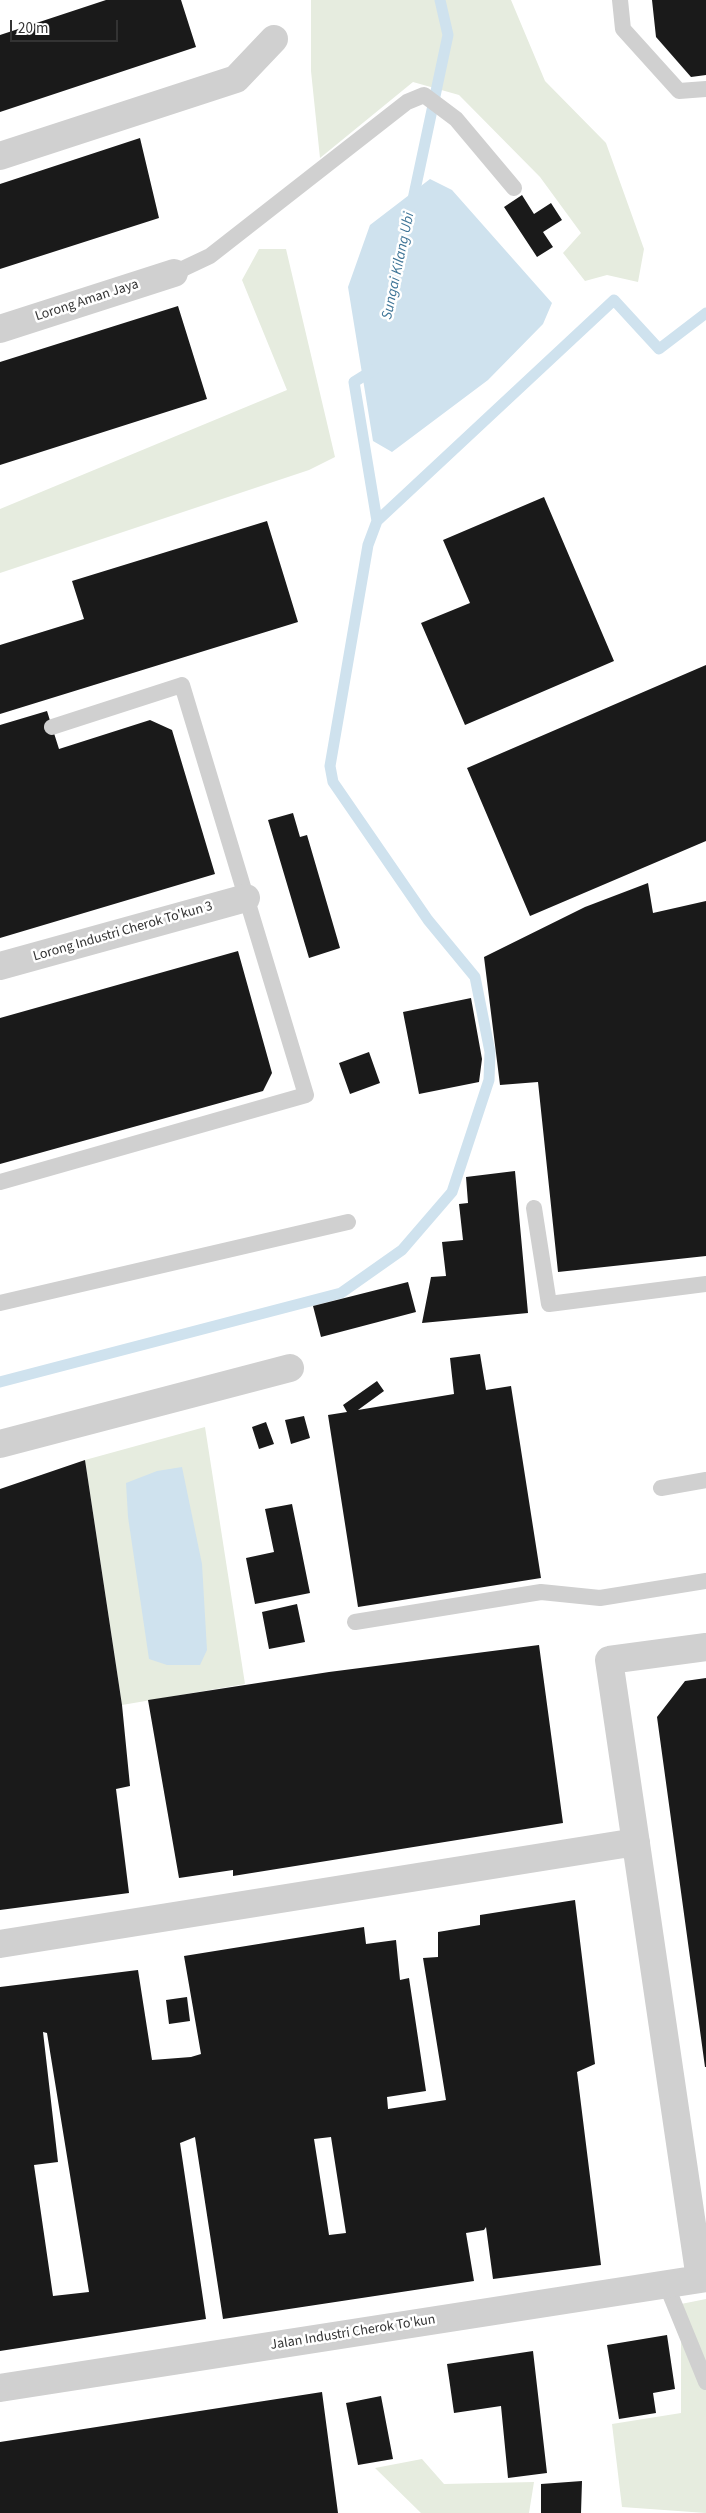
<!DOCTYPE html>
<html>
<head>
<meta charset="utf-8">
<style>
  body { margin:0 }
  #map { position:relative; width:706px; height:2513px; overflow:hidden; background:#fff; font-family:"Source Sans 3",sans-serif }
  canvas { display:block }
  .scale { position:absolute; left:10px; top:20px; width:108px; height:22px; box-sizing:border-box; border:2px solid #333; border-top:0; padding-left:6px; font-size:15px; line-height:18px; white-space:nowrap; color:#333; -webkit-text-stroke:4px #fff; paint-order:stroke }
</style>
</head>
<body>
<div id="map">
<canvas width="706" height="2513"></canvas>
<div class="scale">20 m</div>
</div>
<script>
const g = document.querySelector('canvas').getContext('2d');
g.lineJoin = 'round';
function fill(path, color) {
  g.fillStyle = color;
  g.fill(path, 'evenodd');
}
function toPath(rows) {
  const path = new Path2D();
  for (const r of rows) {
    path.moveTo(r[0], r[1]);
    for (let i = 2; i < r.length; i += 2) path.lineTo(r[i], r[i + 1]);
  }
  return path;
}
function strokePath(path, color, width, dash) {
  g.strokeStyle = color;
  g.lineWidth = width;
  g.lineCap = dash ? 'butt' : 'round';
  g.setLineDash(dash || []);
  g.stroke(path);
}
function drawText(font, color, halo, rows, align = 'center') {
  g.font = font + ' "Source Sans 3",sans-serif';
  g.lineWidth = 5;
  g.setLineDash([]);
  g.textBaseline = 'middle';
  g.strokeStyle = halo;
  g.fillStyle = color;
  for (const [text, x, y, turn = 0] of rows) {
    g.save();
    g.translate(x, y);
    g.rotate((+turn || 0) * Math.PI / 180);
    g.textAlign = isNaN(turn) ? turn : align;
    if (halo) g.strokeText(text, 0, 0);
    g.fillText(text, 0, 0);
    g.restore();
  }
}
fill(toPath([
  [311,0,511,0,545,81,606,143,644,249,638,282,607,275,585,281,563,253,581,233,540,177,459,95,413,82,320,158,311,71],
  [259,249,286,249,335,457,309,470,0,573,0,509,287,390,242,280],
  [205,1427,245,1684,122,1705,85,1460],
  [706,2299,706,2513,622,2507,612,2424,681,2413,681,2304],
  [422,2459,444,2484,534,2482,529,2513,421,2513,375,2468]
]), '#e6ecdf');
fill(toPath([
  [430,179,452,190,552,303,543,324,488,380,392,452,373,441,348,287,370,225],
  [182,1467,202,1564,207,1650,200,1665,167,1665,149,1659,128,1517,126,1483,157,1471]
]), '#cfe2ee');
strokePath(toPath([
  [412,204,448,35,440,0],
  [375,369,354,382,377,521],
  [0,1382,341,1293,402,1250,452,1192,489,1080,490,1052,475,977,428,920,333,782,330,766,368,545,377,521,614,300,659,349,706,313]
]), '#cfe2ee', 11);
fill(toPath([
  [106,0,181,0,196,47,0,112,0,35],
  [652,0,706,0,706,75,691,77,656,37],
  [140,138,159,218,0,269,0,184],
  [522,195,534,214,551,203,562,220,543,232,553,247,537,257,504,207],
  [178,306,207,399,0,465,0,362],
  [544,497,614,661,465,725,421,623,470,603,443,540],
  [267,521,298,622,0,714,0,645,84,619,72,581],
  [706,665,706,841,530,916,467,768],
  [47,711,59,749,150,720,172,730,215,874,0,938,0,725],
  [293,813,300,837,307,835,340,948,309,958,268,820],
  [648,883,653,913,706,901,706,1256,558,1272,538,1082,500,1085,484,957,585,907],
  [238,951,272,1073,263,1091,0,1164,0,1018],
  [471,998,482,1059,479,1082,419,1094,403,1012],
  [369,1052,380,1083,350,1094,339,1063],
  [515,1171,528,1313,422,1323,431,1277,446,1276,442,1242,463,1240,459,1204,468,1203,466,1177],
  [408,1282,416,1312,321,1337,313,1306],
  [480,1354,486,1390,511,1386,541,1578,358,1607,328,1415,347,1412,343,1405,377,1381,384,1391,358,1410,454,1394,450,1358],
  [304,1416,310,1438,291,1444,285,1420],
  [266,1422,274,1444,259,1449,252,1427],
  [85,1460,122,1705,130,1786,116,1789,129,1893,0,1910,0,1489],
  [292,1504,310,1593,255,1604,246,1558,274,1552,265,1509],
  [297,1604,305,1642,269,1649,262,1612],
  [539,1645,563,1823,233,1876,233,1870,179,1878,148,1700,329,1672],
  [706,1678,706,2067,705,2067,657,1717,685,1681],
  [575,1900,595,2064,577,2072,601,2265,493,2279,486,2227,484,2230,466,2233,474,2281,223,2319,195,2137,180,2143,206,2319,0,2351,0,1987,138,1970,152,2060,191,2057,201,2054,184,1956,364,1927,366,1944,396,1940,400,1980,409,1978,426,2091,387,2097,388,2109,446,2100,423,1958,438,1957,438,1932,480,1925,480,1915],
  [43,2032,47,2033,89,2292,53,2296,34,2165,58,2162],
  [331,2137,346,2233,329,2235,314,2139],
  [187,1997,190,2021,169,2024,166,2000],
  [667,2335,675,2389,653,2393,656,2413,619,2419,607,2345],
  [533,2351,547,2473,508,2478,501,2406,454,2413,447,2364],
  [322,2392,338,2513,0,2513,0,2442],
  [381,2396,393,2459,358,2465,346,2403],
  [582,2481,581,2513,541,2513,541,2484]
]), '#1a1a1a');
strokePath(toPath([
  [620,0,623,29,679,91,706,89],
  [174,273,210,256,407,102,424,95,456,119,514,188],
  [0,1182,306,1095,182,685,52,727],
  [534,1208,549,1304,706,1284],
  [0,1303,348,1222],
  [661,1488,706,1480],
  [355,1622,541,1592,600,1598,706,1581],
  [666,2284,706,2382]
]), '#d0d0d0', 16);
strokePath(toPath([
  [0,156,236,79,274,39],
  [0,329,174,273],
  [0,966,246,898],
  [0,1444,290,1368],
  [0,1944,636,1842],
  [700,2279,609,1660,706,1647],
  [0,2388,706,2278]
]), '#d0d0d0', 28);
drawText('14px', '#333', '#fff', [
  ["Lorong Aman Jaya",87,301,-18],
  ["Lorong Industri Cherok To'kun 3",123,932,-16],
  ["Jalan Industri Cherok To'kun",353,2333,-9]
]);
drawText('italic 15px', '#3f7597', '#fff', [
  ["Sungai Kilang Ubi",399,266,-78]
]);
</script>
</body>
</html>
